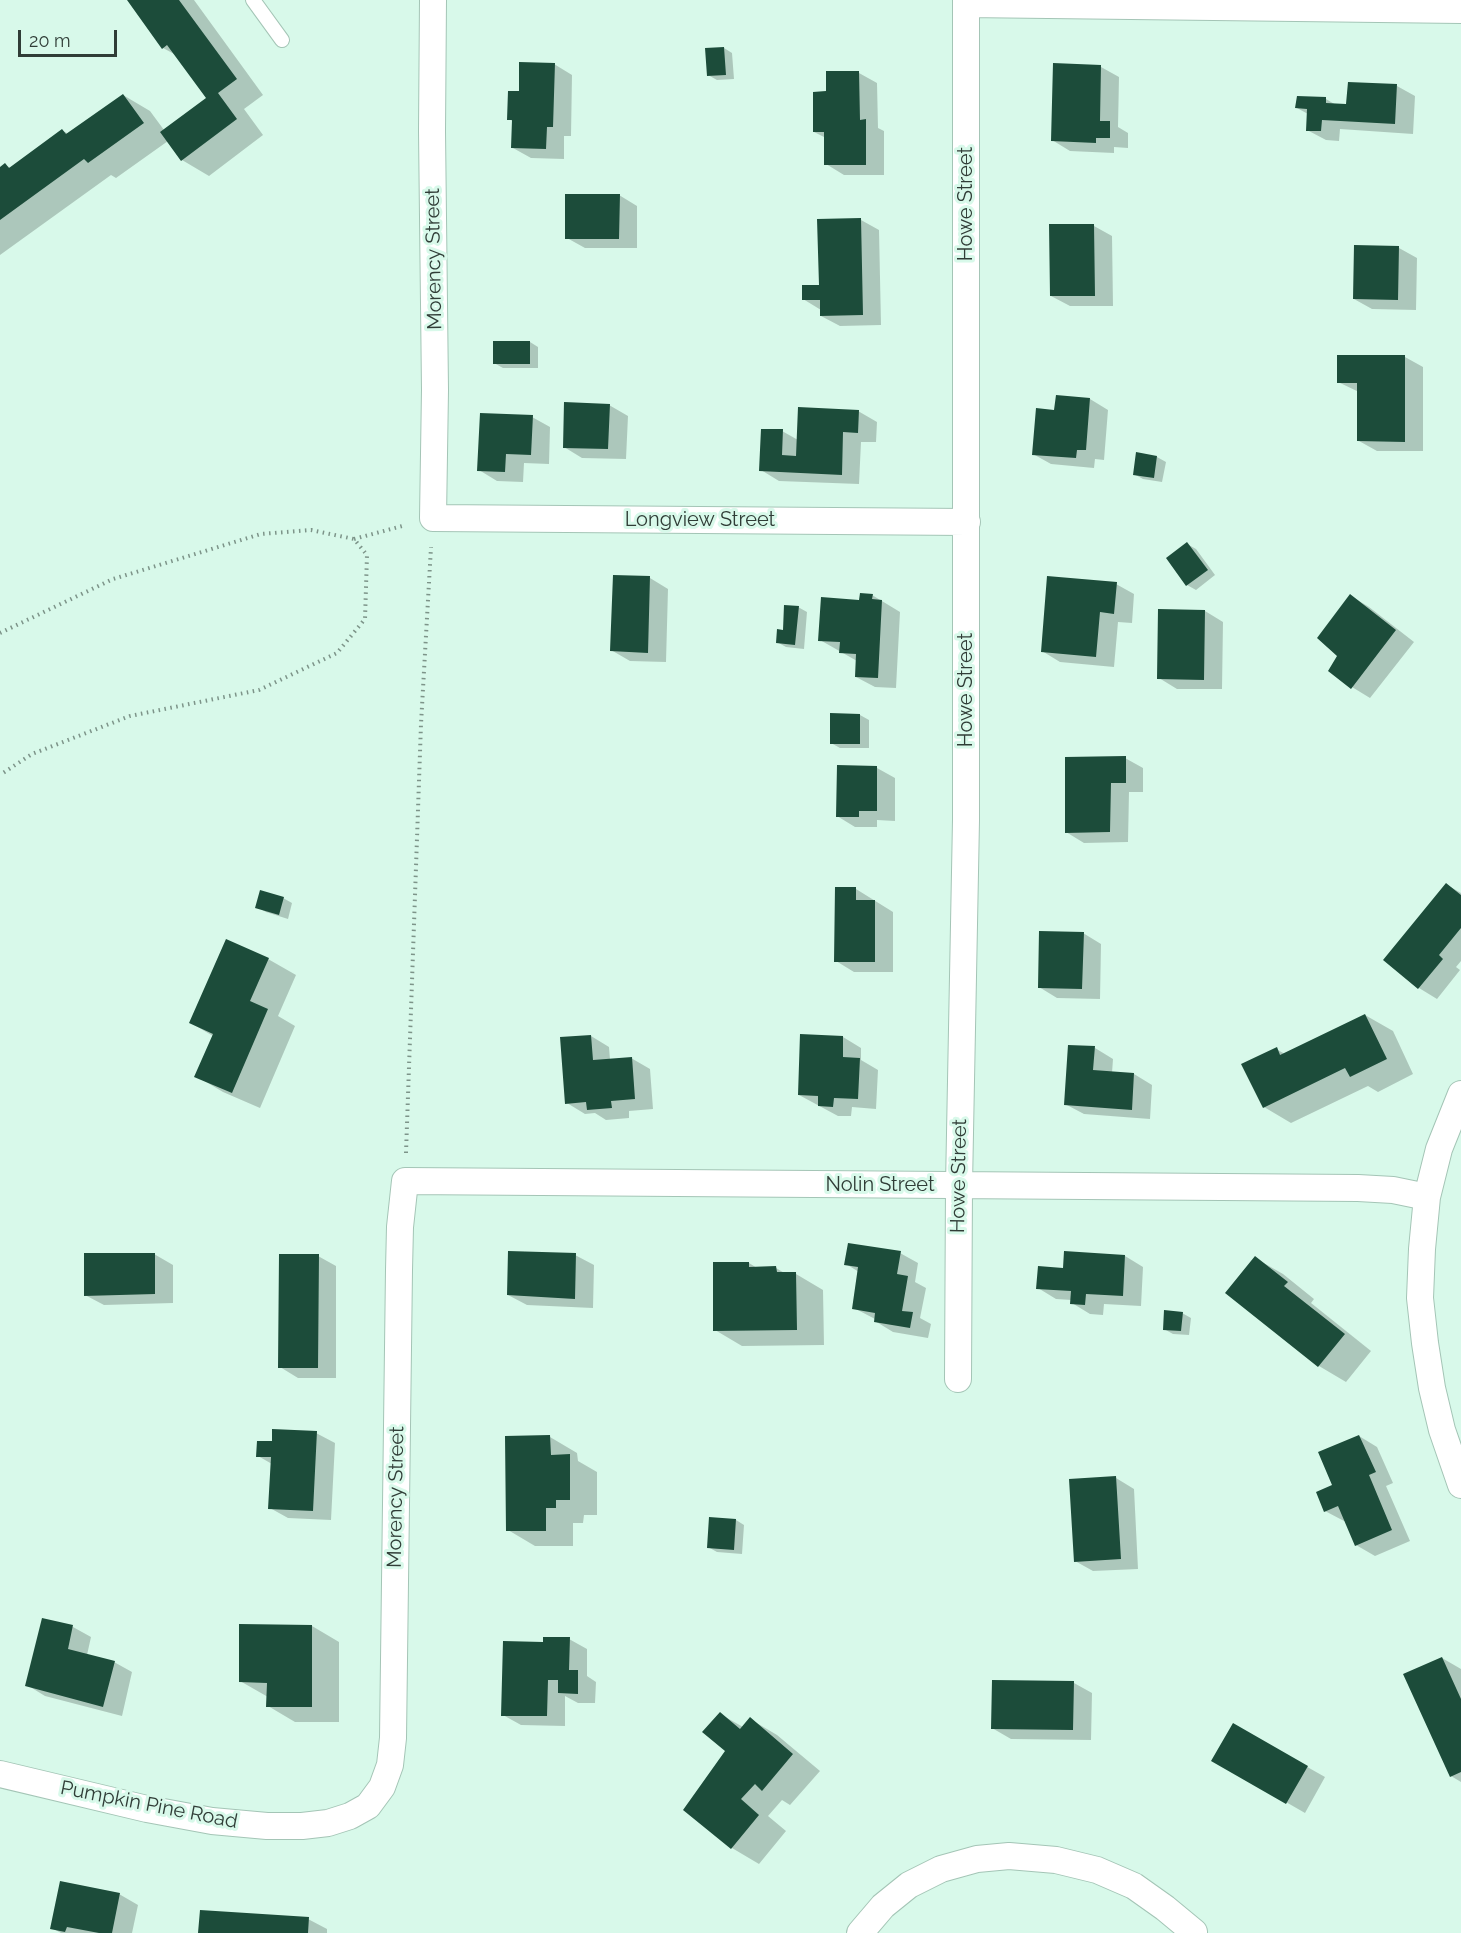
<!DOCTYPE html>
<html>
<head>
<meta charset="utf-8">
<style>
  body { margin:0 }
  #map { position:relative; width:1461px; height:1933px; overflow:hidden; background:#d8f9ea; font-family:Raleway,sans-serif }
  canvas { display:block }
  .scale { position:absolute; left:18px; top:30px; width:99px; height:27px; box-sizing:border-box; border:3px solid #303d37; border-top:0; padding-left:8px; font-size:18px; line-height:21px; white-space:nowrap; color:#303d37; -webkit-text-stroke:4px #d8f9ea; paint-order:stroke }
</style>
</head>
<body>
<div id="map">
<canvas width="1461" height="1933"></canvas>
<div class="scale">20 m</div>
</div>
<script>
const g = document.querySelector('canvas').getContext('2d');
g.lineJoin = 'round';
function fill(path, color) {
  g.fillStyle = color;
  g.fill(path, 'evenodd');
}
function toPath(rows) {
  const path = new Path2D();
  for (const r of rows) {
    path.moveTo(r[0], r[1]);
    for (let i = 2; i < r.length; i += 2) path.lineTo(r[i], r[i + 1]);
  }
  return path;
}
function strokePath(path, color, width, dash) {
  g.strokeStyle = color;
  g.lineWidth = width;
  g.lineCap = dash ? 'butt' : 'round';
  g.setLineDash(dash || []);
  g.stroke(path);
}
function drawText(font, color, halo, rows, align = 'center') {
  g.font = font + ' Raleway,sans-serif';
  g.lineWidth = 6;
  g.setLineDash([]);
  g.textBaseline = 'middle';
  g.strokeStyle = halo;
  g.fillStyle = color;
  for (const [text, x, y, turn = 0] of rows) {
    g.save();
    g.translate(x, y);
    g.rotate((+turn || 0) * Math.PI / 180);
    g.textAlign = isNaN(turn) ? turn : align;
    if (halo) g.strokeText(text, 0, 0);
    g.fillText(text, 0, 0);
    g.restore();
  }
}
fill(toPath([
  [129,0,194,0,263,95,244,109,263,135,209,176,182,160,168,141,116,178,111,175,0,255,0,168,5,165,11,168,63,131,69,134,123,95,150,111,164,130,208,98,176,55,163,48],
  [724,48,732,53,734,79,717,80,708,75],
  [554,64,572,75,571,136,564,136,564,159,531,158,513,148,514,122,509,119,520,93],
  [1055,65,1101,67,1119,77,1118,127,1128,133,1128,148,1114,147,1114,153,1070,151,1052,140],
  [859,73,877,83,878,128,884,131,884,175,844,175,826,164,826,138,814,132,827,93],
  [1397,86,1415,96,1413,134,1340,129,1339,141,1326,140,1307,130,1308,114,1297,108,1326,99,1336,105,1348,106],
  [619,195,637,206,637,248,585,248,567,238],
  [861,220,879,230,881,325,840,326,821,316,821,310,803,299,820,286],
  [1094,226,1112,236,1113,306,1070,306,1051,296],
  [1399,248,1417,258,1416,310,1372,309,1354,299],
  [530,342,538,347,538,368,503,368,494,363],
  [1338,357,1405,357,1423,367,1423,451,1377,451,1359,441,1359,392,1338,382],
  [1090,399,1108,410,1104,460,1095,459,1094,468,1051,464,1033,454,1056,411],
  [609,405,628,416,626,459,582,458,564,447],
  [858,411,877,422,876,442,861,442,859,484,779,481,761,470,782,431,798,440],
  [532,417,550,427,549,464,524,463,523,482,497,481,479,470],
  [1137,454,1157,457,1166,462,1162,482,1143,479,1134,474],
  [1187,544,1196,549,1215,575,1196,590,1187,585],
  [614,577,650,578,668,589,666,662,630,661,611,650],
  [1116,584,1134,594,1132,623,1118,622,1114,667,1060,662,1042,651],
  [872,595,900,612,896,688,875,687,856,677,857,661,820,640,860,601],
  [1351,596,1369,607,1414,642,1370,698,1352,687,1339,656],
  [798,607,807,612,804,649,786,647,777,642],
  [1205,611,1223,622,1222,689,1177,689,1159,678],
  [860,715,869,720,869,748,840,748,831,743],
  [1125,758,1143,768,1143,792,1129,792,1128,842,1084,843,1066,832],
  [877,768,895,778,895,821,877,820,877,827,855,827,837,816],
  [1447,885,1461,893,1461,961,1456,967,1460,970,1437,999,1419,988,1385,960],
  [856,889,893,912,893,972,854,972,836,961],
  [283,898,292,903,288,919,266,912,257,907],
  [1083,933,1101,944,1100,999,1057,998,1039,987],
  [268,959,296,975,278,1016,295,1026,260,1108,223,1092,196,1076,213,1036,191,1023],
  [1365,1015,1393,1031,1413,1074,1378,1092,1368,1086,1291,1123,1264,1107,1276,1049,1285,1054],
  [591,1036,609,1047,610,1060,631,1058,650,1069,653,1109,629,1111,629,1118,606,1120,595,1113,585,1114,567,1103],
  [843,1037,861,1048,861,1060,878,1070,876,1109,852,1107,851,1116,838,1116,799,1095],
  [1069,1046,1095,1048,1113,1059,1112,1073,1134,1074,1152,1085,1150,1119,1084,1114,1065,1104],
  [1065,1252,1125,1256,1143,1267,1141,1306,1104,1304,1103,1315,1090,1314,1072,1303,1072,1300,1056,1299,1038,1288,1064,1270],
  [900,1253,918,1263,915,1282,926,1288,920,1318,931,1324,928,1338,893,1332,875,1321,875,1319,854,1308,859,1272,846,1264],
  [154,1254,173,1265,173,1303,104,1305,85,1295],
  [575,1255,594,1265,593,1308,527,1305,508,1295],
  [318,1256,336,1266,336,1378,298,1378,280,1367],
  [1255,1258,1283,1274,1314,1299,1311,1303,1371,1351,1346,1382,1319,1366],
  [749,1263,757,1268,776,1268,786,1274,796,1274,823,1290,824,1345,742,1346,715,1330],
  [1182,1313,1191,1318,1189,1335,1173,1334,1164,1329],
  [316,1433,335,1443,331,1520,288,1518,270,1508,272,1464,258,1456,273,1443],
  [1359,1436,1377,1447,1393,1483,1386,1486,1410,1541,1375,1556,1356,1545,1346,1520,1344,1521,1325,1511,1334,1485],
  [550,1437,577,1453,578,1461,597,1472,597,1515,584,1515,583,1523,573,1523,573,1546,535,1546,508,1530],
  [1116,1478,1134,1489,1138,1569,1093,1571,1075,1561],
  [736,1520,744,1525,742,1554,717,1552,708,1547],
  [43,1619,73,1627,91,1637,87,1655,114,1662,132,1672,122,1716,45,1696,27,1685],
  [312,1626,339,1642,339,1722,295,1722,268,1706,268,1697,240,1681],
  [569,1639,587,1649,587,1676,596,1682,595,1703,578,1703,565,1696,565,1726,521,1725,503,1715,545,1644],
  [1442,1658,1461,1669,1461,1782,1451,1776],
  [1074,1683,1092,1693,1091,1740,1011,1739,992,1728],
  [720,1714,743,1727,750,1719,777,1735,820,1771,790,1805,782,1800,768,1816,786,1831,759,1864,732,1848,685,1810,727,1751],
  [1233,1725,1325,1777,1305,1813,1213,1760],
  [119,1894,138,1905,132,1933,61,1933,52,1928],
  [308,1919,327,1929,327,1933,200,1933]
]), '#0003');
fill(toPath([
  [127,0,179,0,237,79,218,93,237,119,181,161,160,132,206,98,167,45,162,49],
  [724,47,726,75,707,76,705,48],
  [519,62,555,63,553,127,547,127,546,149,511,148,512,120,507,120,508,91,519,91],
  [1053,63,1101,65,1100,121,1110,121,1110,138,1096,138,1096,143,1051,141],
  [826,71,859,71,860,120,866,119,866,165,824,165,824,132,813,132,813,92,826,91],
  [1348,82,1397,84,1395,124,1322,120,1321,131,1306,131,1307,109,1295,108,1297,96,1326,97,1326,103,1346,104],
  [123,94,144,123,88,163,84,159,0,220,0,167,5,163,9,168,62,129,66,134],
  [565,194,620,194,619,239,565,239],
  [861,218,863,315,820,316,820,300,802,300,802,285,819,285,817,219],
  [1049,224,1094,224,1095,296,1050,296],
  [1354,245,1399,246,1398,300,1353,299],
  [493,341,530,341,530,364,493,364],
  [1337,355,1405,355,1405,442,1357,441,1357,383,1337,383],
  [1056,395,1090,398,1086,450,1077,450,1076,458,1032,455,1036,408,1054,410],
  [564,402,610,404,608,449,563,448],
  [798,407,859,410,858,433,843,432,842,475,759,471,761,429,783,429,782,455,796,456],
  [480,413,533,415,531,455,506,454,505,472,477,471],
  [1136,452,1157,456,1154,478,1133,475],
  [1187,542,1208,570,1186,586,1166,558],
  [613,575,650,576,648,653,610,651],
  [1047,576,1117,582,1114,614,1100,612,1096,657,1041,652],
  [860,593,873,594,872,599,882,600,878,678,855,677,856,654,839,653,840,642,818,641,821,597,859,600],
  [1350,594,1396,630,1351,689,1328,671,1337,656,1317,638],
  [784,605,799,606,795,645,776,643,777,629,783,630],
  [1158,609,1205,610,1204,680,1157,679],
  [830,713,860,714,860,744,830,744],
  [1126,756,1126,783,1111,783,1110,832,1065,833,1065,757],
  [837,765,877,766,877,811,859,811,859,817,836,817],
  [1446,883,1461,895,1461,928,1439,955,1443,959,1418,989,1383,960],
  [835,887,856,887,856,900,875,900,875,962,834,962],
  [260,890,284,897,279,915,255,908],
  [1039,931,1084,932,1082,989,1038,988],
  [226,939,269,958,250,1001,268,1009,232,1093,194,1077,213,1034,189,1023],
  [1365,1014,1387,1059,1350,1077,1345,1068,1263,1108,1241,1064,1277,1047,1280,1055],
  [800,1034,843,1036,843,1057,860,1058,858,1099,834,1098,833,1107,818,1106,818,1096,798,1095],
  [591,1035,593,1060,632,1057,635,1099,611,1101,612,1108,587,1110,586,1102,565,1104,560,1037],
  [1068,1045,1095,1046,1093,1070,1134,1073,1132,1110,1064,1105],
  [848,1243,901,1251,897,1274,908,1276,902,1311,913,1312,910,1328,874,1322,875,1313,852,1309,858,1267,844,1265],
  [508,1251,576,1253,575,1299,507,1295],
  [1064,1251,1125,1255,1123,1296,1086,1294,1085,1305,1070,1304,1071,1291,1036,1289,1038,1266,1063,1268],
  [84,1253,155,1253,155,1294,84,1296],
  [279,1254,319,1254,318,1368,278,1368],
  [1255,1256,1288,1282,1284,1286,1345,1334,1318,1367,1225,1293],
  [713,1262,749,1262,749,1267,776,1266,777,1272,796,1272,797,1330,713,1331],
  [1164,1310,1183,1312,1181,1331,1163,1330],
  [272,1429,317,1431,313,1511,268,1509,271,1457,256,1457,257,1441,272,1441],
  [550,1435,551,1455,570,1454,570,1500,556,1500,556,1508,546,1508,546,1531,506,1531,505,1436],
  [1359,1435,1376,1472,1369,1475,1392,1530,1355,1546,1338,1506,1324,1512,1316,1492,1332,1485,1318,1452],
  [1116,1476,1121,1559,1074,1562,1069,1479],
  [709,1517,736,1519,734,1550,707,1548],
  [42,1618,73,1625,68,1649,115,1661,103,1707,25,1686],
  [239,1624,312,1625,312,1707,266,1707,267,1683,239,1682],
  [543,1637,570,1637,569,1670,578,1670,578,1694,558,1693,558,1680,548,1680,547,1716,501,1716,503,1641,543,1642],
  [1442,1657,1461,1699,1461,1772,1450,1777,1403,1674],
  [992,1680,1074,1681,1073,1730,991,1729],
  [720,1712,740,1729,750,1717,793,1754,762,1791,755,1784,741,1799,759,1815,731,1849,683,1810,725,1751,702,1732],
  [1233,1723,1308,1766,1286,1804,1211,1761],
  [60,1881,120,1893,112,1933,99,1933,67,1927,65,1932,50,1929],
  [200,1910,309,1917,308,1933,198,1933]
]), '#1c4c3a');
const service = toPath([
  [253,0,282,40]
]);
const minor = toPath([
  [433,0,432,131,435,390,433,518,967,522],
  [966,4,1461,10],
  [1461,1094,1439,1149,1427,1197,1422,1249,1420,1298,1425,1343,1432,1388,1442,1430,1461,1485],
  [958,1379,959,1185,966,820,966,0],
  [0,1774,147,1809,212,1821,267,1826,302,1826,328,1823,350,1816,368,1806,382,1787,390,1765,393,1738,399,1270,400,1227,405,1181,1358,1188,1393,1190,1427,1197],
  [860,1933,883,1906,909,1885,941,1869,977,1859,1009,1856,1056,1860,1097,1870,1134,1886,1165,1908,1194,1932]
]);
strokePath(service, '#a4c5b6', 16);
strokePath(minor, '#a4c5b6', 28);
strokePath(toPath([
  [354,539,406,525],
  [0,633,113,579,261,534,311,530,354,539,367,555,365,619,337,653,259,690,130,716,32,754,0,775],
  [406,1153,421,724,431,547]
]), '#7d9489', 4, [1.5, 4.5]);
strokePath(service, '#fff', 14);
strokePath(minor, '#fff', 26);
drawText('20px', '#303d37', '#d8f9ea', [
  ["Howe Street",966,204,-90],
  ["Morency Street",434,259,-91],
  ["Longview Street",700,520],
  ["Howe Street",966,690,-90],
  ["Howe Street",959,1176,-89],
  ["Nolin Street",880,1185],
  ["Morency Street",396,1497,-89],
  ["Pumpkin Pine Road",149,1805,11]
]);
</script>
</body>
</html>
